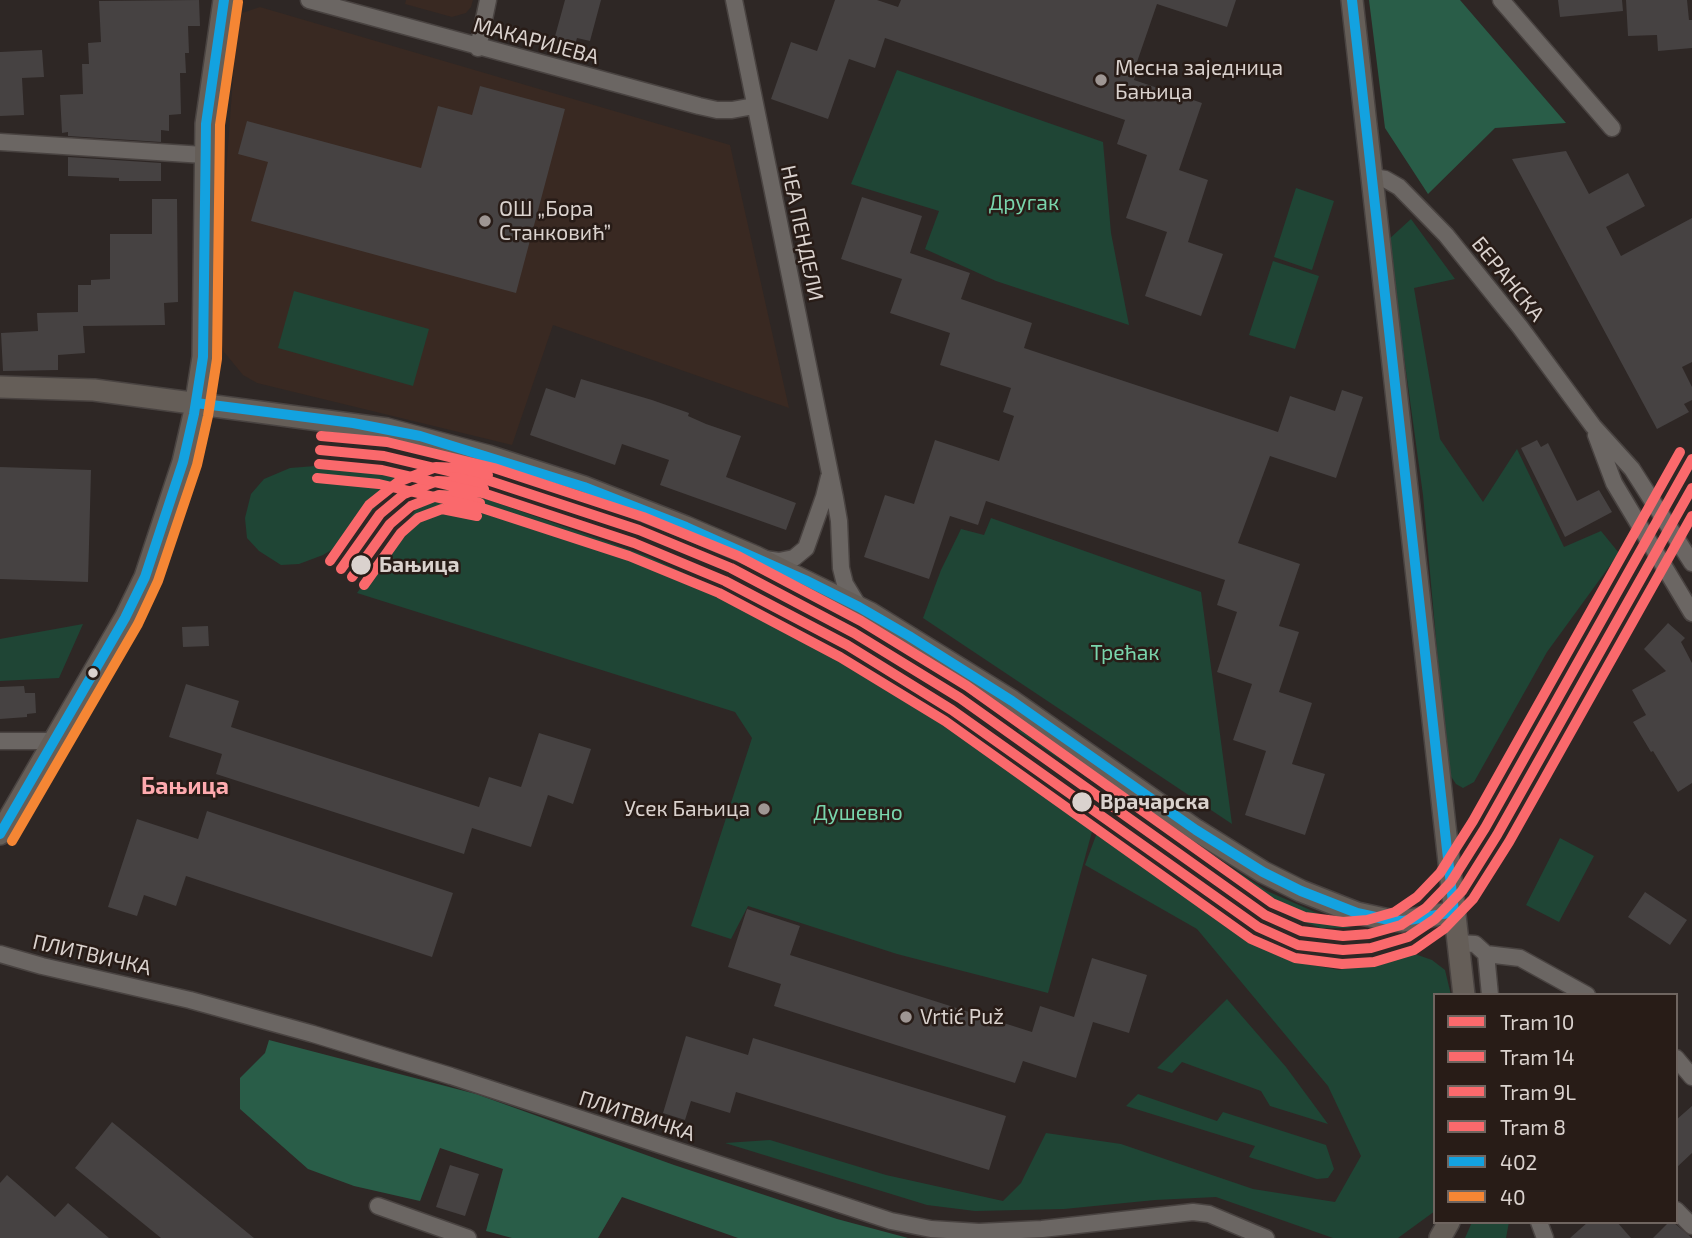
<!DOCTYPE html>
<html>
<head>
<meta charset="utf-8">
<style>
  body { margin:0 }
  #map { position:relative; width:1692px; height:1238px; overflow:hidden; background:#2e2725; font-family:"Exo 2",sans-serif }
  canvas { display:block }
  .legend { position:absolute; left:1433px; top:993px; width:245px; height:231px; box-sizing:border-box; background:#281c17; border:2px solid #6f6560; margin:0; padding:9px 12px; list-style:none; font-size:21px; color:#dad2ce }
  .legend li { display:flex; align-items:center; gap:14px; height:35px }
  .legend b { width:35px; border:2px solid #6f6560 }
</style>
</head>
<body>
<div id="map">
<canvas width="1692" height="1238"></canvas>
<ul class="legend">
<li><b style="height:9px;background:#fa696c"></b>Tram 10</li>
<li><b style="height:9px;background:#fa696c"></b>Tram 14</li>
<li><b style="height:9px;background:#fa696c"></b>Tram 9L</li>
<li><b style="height:9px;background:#fa696c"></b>Tram 8</li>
<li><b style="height:9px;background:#13a2e0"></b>402</li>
<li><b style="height:9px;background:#f58634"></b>40</li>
</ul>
</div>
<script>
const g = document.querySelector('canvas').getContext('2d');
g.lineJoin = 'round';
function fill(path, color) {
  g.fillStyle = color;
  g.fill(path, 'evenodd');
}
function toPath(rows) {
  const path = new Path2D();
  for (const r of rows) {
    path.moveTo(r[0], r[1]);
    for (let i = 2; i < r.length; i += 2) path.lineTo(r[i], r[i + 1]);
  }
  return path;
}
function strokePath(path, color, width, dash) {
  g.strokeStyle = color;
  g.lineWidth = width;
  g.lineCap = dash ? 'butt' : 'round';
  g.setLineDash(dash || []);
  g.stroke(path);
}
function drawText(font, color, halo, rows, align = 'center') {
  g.font = font + ' "Exo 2",sans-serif';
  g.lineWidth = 5;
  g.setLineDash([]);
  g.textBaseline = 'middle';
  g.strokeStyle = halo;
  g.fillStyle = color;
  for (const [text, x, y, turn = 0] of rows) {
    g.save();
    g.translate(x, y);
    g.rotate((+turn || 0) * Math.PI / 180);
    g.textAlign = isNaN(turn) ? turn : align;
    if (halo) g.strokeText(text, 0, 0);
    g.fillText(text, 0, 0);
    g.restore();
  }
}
fill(toPath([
  [406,0,473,0,471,7,466,13,452,17,405,4],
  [260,7,730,145,789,408,553,325,512,445,257,383,243,375,224,352,215,322,236,37,242,13]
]), '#392922');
fill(toPath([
  [897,70,1103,142,1111,233,1129,325,996,281,925,249,939,211,851,184],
  [1296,188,1334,201,1312,270,1274,257],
  [1411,219,1455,279,1414,288,1440,439,1483,502,1517,449,1564,547,1601,531,1619,553,1547,652,1474,782,1463,788,1456,784,1448,772,1423,495,1388,240],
  [1273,261,1319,276,1295,349,1249,335],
  [294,291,429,329,413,386,278,348],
  [328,465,422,474,404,481,381,501,343,543,323,555,299,564,281,565,259,551,247,538,245,518,251,494,264,479,290,468],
  [455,488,647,556,736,597,813,638,958,731,1093,828,1048,993,897,954,748,906,731,939,691,926,752,738,735,712,357,593,428,492],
  [991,518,1201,592,1232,824,923,618,941,570,961,529,984,535],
  [83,624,59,678,0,681,0,639],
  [1021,726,1098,778,1094,782,1018,731],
  [1117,792,1267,891,1351,928,1321,928,1293,918,1268,903,1114,795],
  [1098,830,1227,928,1290,961,1339,970,1412,953,1432,960,1445,970,1451,995,1435,995,1435,1211,1398,1238,1333,1238,1216,1197,1155,1200,1064,1209,975,1211,927,1205,725,1143,770,1140,886,1175,1003,1201,1021,1183,1046,1133,1121,1144,1253,1189,1335,1202,1361,1156,1328,1086,1197,929,1085,865],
  [1560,838,1594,856,1559,922,1526,905],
  [1227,999,1286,1067,1328,1124,1270,1106,1261,1091,1182,1062,1172,1073,1157,1068],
  [1138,1094,1217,1121,1223,1112,1326,1145,1334,1169,1328,1178,1317,1179,1249,1157,1255,1146,1126,1106],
  [1472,1222,1509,1222,1506,1238,1465,1238]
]), '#1f4535');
fill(toPath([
  [1369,0,1460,0,1566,123,1495,128,1428,194,1385,128],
  [269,1040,476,1094,674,1165,837,1219,908,1238,738,1238,622,1197,598,1238,512,1238,486,1231,503,1169,440,1148,420,1201,354,1186,308,1169,240,1109,240,1078,265,1053]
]), '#295d48');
fill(toPath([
  [199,0,200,26,188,26,189,53,185,53,186,73,180,73,181,114,169,115,169,131,161,130,161,142,68,136,68,132,62,133,60,95,83,94,82,64,89,64,88,43,101,42,99,1],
  [565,0,601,0,590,41,577,38,575,45,554,40],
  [835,0,877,0,898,7,901,0,1236,0,1227,27,1157,4,1137,62,1139,63,1134,80,1202,103,1179,170,1208,180,1188,242,1223,254,1201,316,1145,296,1167,232,1126,218,1147,155,1117,144,1125,120,885,38,875,68,849,59,828,119,771,99,791,42,817,51],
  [1558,0,1622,0,1623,11,1560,17],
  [1626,0,1687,0,1689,20,1692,20,1692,48,1658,51,1657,35,1628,36],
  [42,50,44,77,22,78,24,115,0,116,0,52],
  [480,86,565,109,516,293,251,221,268,162,238,154,247,121,421,168,438,106,472,115],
  [1566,151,1589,194,1628,173,1645,206,1606,227,1621,256,1692,218,1692,362,1682,367,1692,387,1692,400,1684,404,1689,412,1657,429,1512,159],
  [68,157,161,163,161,181,119,181,119,178,68,176],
  [862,197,922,216,910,253,970,273,961,299,1032,323,1024,348,1278,432,1290,396,1335,411,1342,390,1363,397,1336,478,1270,456,1238,543,1300,564,1279,626,1299,632,1279,692,1312,703,1292,764,1325,774,1305,835,1245,815,1266,751,1233,740,1252,684,1217,672,1237,612,1217,605,1225,580,986,501,978,525,950,516,929,579,864,557,885,495,914,504,935,440,999,461,1014,416,1003,412,1011,388,940,365,950,333,890,313,902,279,841,259],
  [152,199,177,199,178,302,164,303,165,325,83,326,85,353,58,355,58,370,3,371,1,333,38,331,37,313,78,312,78,285,91,285,91,280,110,279,110,234,152,234],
  [581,379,652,400,689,413,688,416,706,424,741,436,726,477,796,503,786,530,660,485,669,460,622,444,615,465,530,435,546,388,575,398],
  [1537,440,1541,447,1548,443,1577,501,1599,490,1612,512,1565,537,1521,448],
  [0,467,91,470,88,582,0,579],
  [1668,623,1685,638,1681,642,1692,663,1692,783,1678,792,1653,751,1651,752,1633,722,1646,715,1632,690,1666,671,1644,649],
  [208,626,209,646,183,647,182,627],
  [186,684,239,701,231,727,479,807,489,777,521,787,539,733,591,749,573,804,548,795,531,847,472,828,464,854,216,774,222,754,169,737],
  [24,686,25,693,35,693,36,713,27,714,27,717,0,719,0,687],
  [207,811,453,893,432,957,186,876,176,906,144,895,137,916,108,907,137,819,198,839],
  [1645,892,1687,920,1670,945,1628,917],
  [747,909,800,926,790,955,1032,1032,1040,1006,1074,1017,1092,958,1147,975,1129,1033,1093,1022,1076,1078,1023,1061,1015,1083,774,1006,781,984,728,967],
  [686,1036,748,1055,753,1038,1006,1116,989,1170,736,1092,730,1113,691,1101,685,1120,663,1113],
  [1692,1106,1692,1153,1676,1168,1676,1120],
  [112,1122,254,1238,161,1238,75,1168],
  [450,1165,479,1174,465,1216,436,1207],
  [7,1175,55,1217,68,1203,109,1238,0,1238,0,1183],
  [1588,1222,1617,1222,1631,1238,1570,1238],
  [1669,1222,1673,1222,1692,1238,1653,1238]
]), '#464242');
const street = toPath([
  [309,0,699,106,717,110,732,110,754,106],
  [734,0,835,498,839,521,841,568,845,584,859,607],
  [1501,0,1612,128],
  [478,48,488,0],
  [0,142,204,155],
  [1373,177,1385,179,1399,187,1446,235,1520,327,1593,426,1632,469,1692,563],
  [1596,435,1614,483,1692,613],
  [764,559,779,561,794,558,806,548,824,497,829,477],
  [0,741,55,741],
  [1458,943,1475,944,1486,954,1490,995],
  [0,954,42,966,190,1000,313,1034,451,1076,891,1221,931,1229,979,1232,1042,1229,1193,1212,1209,1214,1266,1238],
  [1486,954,1520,958,1587,995],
  [1676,1058,1692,1077],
  [378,1206,468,1238],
  [1676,1210,1692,1226],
  [1539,1222,1545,1238]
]);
const secondary = toPath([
  [1352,0,1464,995],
  [0,387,94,390,387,429,488,456,584,487,686,527,756,557,870,613,1012,701,1196,830,1263,872,1301,891,1357,913,1389,920,1403,921,1454,912],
  [0,834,125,618,145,577,183,462,194,414,203,357,206,124,224,0],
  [1440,1238,1449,1222]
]);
strokePath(street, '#494341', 19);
strokePath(secondary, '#494341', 24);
strokePath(street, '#6b6663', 16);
strokePath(secondary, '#655e58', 21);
strokePath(toPath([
  [196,403,353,423,420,436,584,487,686,527,805,580,859,607,909,636,1012,701,1196,830,1263,872,1301,891,1357,913,1389,920,1403,921,1454,912,1352,0],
  [0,834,125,618,145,577,183,462,194,414,203,357,206,124,224,0]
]), '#13a2e0', 10);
strokePath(toPath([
  [12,841,138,624,158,581,197,465,208,416,217,359,220,125,238,2]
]), '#f58634', 10);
strokePath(toPath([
  [320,450,384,456,490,481,639,530,731,568,854,633,960,698,1265,915,1301,931,1343,936,1369,934,1401,925,1426,908,1451,882,1485,828,1692,459],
  [341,569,380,514,404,494,437,481,458,482,484,489]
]), '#fa696c', 10);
strokePath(toPath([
  [319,464,382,470,486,494,634,543,725,581,847,645,952,710,1258,927,1298,945,1343,950,1371,948,1408,937,1435,919,1462,891,1497,835,1692,488],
  [352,577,390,524,411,506,439,495,456,496,480,503]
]), '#fa696c', 10);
strokePath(toPath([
  [321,436,387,442,494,468,643,517,738,556,861,621,967,686,1272,903,1305,917,1343,922,1367,920,1395,912,1417,897,1440,873,1473,821,1680,452],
  [330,561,369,505,398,482,436,467,460,468,488,475]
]), '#fa696c', 10);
strokePath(toPath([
  [317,478,379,484,482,508,629,556,719,593,840,657,945,721,1251,939,1295,958,1342,964,1374,962,1414,950,1444,929,1473,899,1509,842,1692,516],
  [364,585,401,533,418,518,442,509,477,516]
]), '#fa696c', 10);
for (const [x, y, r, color] of [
  [1101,80,7,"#9e9693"],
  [485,221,7,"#9e9693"],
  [361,565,11,"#dad2ce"],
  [93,673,6,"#dad2ce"],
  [1082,802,11,"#dad2ce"],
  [764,809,7,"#9e9693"],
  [906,1017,7,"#9e9693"]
]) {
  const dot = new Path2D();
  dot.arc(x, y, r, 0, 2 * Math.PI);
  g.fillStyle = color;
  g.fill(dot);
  strokePath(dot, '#281c17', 2.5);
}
drawText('21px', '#dad2ce', '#281c17', [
  ["МАКАРИЈЕВА",536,41,15],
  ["НЕА ПЕНДЕЛИ",802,233,78],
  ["БЕРАНСКА",1508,279,51],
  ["ПЛИТВИЧКА",92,955,13],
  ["ПЛИТВИЧКА",637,1116,18]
]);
drawText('21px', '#dad2ce', '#281c17', [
  ["Месна заједница",1115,68],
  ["Бањица",1115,92],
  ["ОШ „Бора",499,209],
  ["Станковић”",499,233],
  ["Усек Бањица",750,809,"right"],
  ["Vrtić Puž",920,1017]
], 'left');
drawText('21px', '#79d5ac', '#281c17', [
  ["Другак",1024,203],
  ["Трећак",1125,653],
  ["Душевно",858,813]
]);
drawText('bold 21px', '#dad2ce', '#281c17', [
  ["Бањица",379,565],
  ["Врачарска",1100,802]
], 'left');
drawText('bold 23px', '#feaaae', '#281c17', [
  ["Бањица",185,786]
]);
</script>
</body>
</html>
